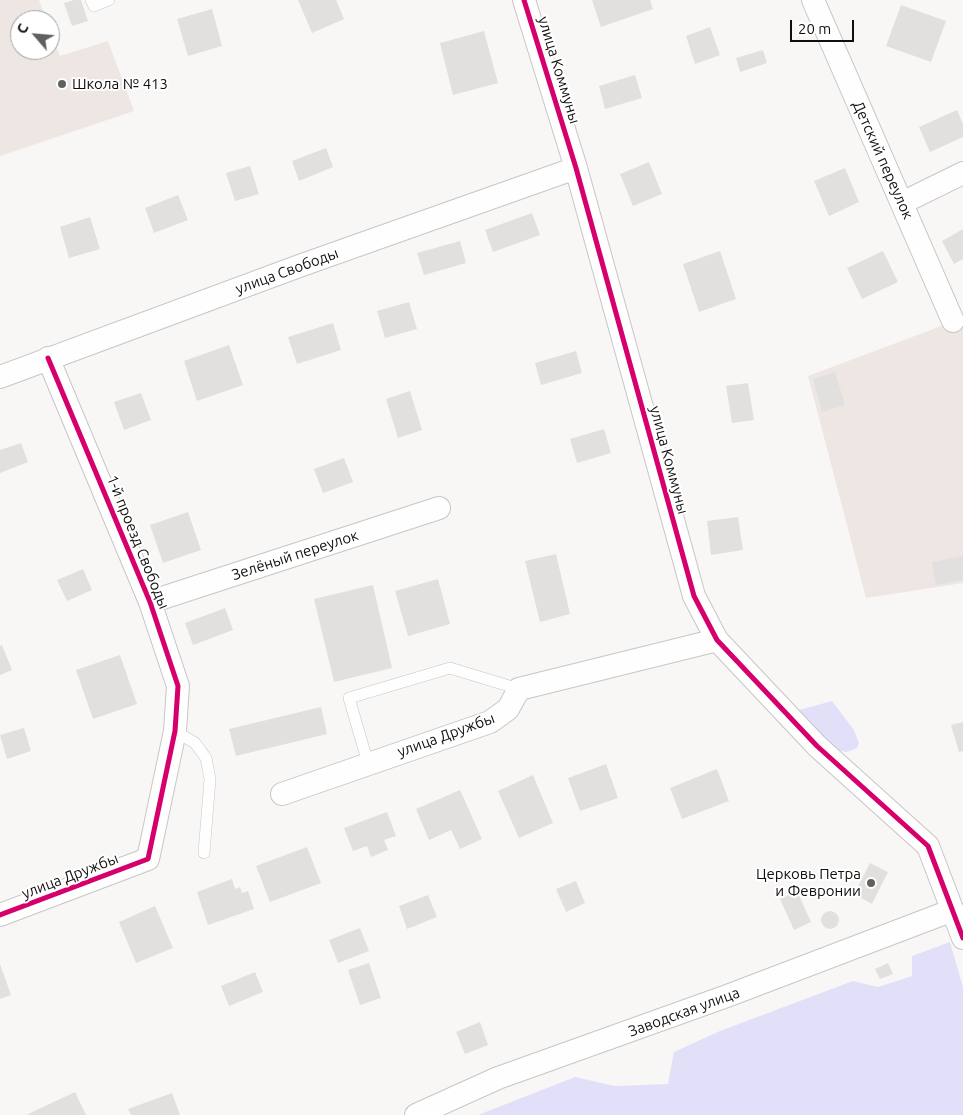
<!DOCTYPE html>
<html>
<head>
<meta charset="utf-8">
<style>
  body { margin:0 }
  #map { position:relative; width:963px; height:1115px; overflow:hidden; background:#f9f7f5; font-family:Ubuntu,sans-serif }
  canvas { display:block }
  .north { position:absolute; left:10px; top:10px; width:50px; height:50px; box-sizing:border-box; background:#fff; border:1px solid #a09f9f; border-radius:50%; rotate:297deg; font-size:14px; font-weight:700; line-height:20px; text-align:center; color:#110f0e }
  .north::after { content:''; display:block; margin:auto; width:18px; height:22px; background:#62605f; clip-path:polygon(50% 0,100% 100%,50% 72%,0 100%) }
  .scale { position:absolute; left:790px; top:20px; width:64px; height:22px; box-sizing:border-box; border:2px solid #110f0e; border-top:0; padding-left:6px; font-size:15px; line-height:18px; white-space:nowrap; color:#110f0e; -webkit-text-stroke:4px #fff; paint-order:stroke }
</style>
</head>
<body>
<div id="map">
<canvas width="963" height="1115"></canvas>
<div class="north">С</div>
<div class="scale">20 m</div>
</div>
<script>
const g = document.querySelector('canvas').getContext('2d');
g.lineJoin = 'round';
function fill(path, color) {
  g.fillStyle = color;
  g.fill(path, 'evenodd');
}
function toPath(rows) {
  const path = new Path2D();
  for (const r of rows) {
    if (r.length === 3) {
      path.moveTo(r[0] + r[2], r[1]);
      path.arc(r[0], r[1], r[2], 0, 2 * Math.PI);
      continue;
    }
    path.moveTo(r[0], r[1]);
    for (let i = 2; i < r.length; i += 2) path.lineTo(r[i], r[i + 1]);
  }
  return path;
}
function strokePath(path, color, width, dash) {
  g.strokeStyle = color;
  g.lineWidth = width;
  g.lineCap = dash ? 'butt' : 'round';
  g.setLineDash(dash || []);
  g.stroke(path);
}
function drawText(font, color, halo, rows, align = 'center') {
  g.font = font + ' Ubuntu,sans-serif';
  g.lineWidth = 4;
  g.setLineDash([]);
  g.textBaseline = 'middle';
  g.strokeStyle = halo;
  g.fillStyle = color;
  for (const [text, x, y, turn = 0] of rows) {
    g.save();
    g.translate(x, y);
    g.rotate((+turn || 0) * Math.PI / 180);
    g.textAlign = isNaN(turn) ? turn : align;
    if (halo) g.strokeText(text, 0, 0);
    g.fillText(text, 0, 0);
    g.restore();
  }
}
fill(toPath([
  [0,0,39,0,47,20,20,20,20,50,50,50,50,29,60,56,108,41,134,111,0,156],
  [963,318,963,583,866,598,808,376]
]), '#eee6e2');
fill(toPath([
  [832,701,854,730,859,743,857,748,847,752,836,750,799,710],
  [950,942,963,987,963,1115,478,1115,575,1077,615,1086,668,1084,674,1052,720,1031,853,981,878,987,912,976,912,956]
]), '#e2e0f9');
fill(toPath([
  [74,0,81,0,88,21,72,26,64,3],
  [298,0,336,0,344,19,312,33],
  [592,0,650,0,653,9,601,27],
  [901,5,946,21,931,62,886,46],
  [212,9,222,46,188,56,177,19],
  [710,27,720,55,695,64,686,36],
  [484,31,498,83,453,95,440,43],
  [763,50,767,63,740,72,736,58],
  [635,75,642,98,605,109,599,86],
  [957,110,963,124,963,137,930,152,919,127],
  [326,148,333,167,299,181,292,161],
  [649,162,662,194,633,206,620,174],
  [250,166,259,194,235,201,226,173],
  [845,168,859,202,829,216,814,181],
  [178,195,188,220,154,233,145,208],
  [532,213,540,235,493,252,485,230],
  [90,217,100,249,69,258,60,227],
  [963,229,963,259,954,264,942,241],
  [460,241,466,263,424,275,417,253],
  [720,251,736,299,699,312,683,264],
  [883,251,898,282,862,299,847,268],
  [409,302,417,329,385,338,377,311],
  [333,323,341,350,297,364,288,337],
  [229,345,243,385,197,401,184,361],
  [576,351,582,373,541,385,535,363],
  [835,372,845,405,822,412,813,379],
  [748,383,754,420,732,423,726,386],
  [410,391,422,430,398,438,386,399],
  [141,393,151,420,124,430,114,402],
  [604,429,611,453,577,463,570,439],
  [21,443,28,462,0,473,0,450],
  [344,458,353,482,323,493,314,469],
  [188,512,201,550,163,563,150,525],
  [738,517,743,550,711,555,707,521],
  [556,554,570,614,540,622,525,561],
  [963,556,963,580,936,585,932,562],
  [83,569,92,590,67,601,57,580],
  [438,579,450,624,408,636,395,591],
  [373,585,392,668,334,682,314,599],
  [225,608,233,630,193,645,185,623],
  [2,645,12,670,0,675,0,646],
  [120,655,137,704,93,719,76,670],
  [321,707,327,734,236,756,229,729],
  [963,722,963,751,959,752,951,725],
  [24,728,31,751,7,759,0,735],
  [606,764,618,798,580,811,568,778],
  [717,769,729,801,682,819,670,788],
  [533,775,553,823,519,838,498,791],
  [460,790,482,839,460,849,451,830,429,840,416,809],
  [387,812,396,836,384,840,388,850,371,857,367,846,353,851,344,828],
  [307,847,321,883,270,902,256,866],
  [870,863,888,872,872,904,854,894],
  [232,879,235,889,240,887,242,893,248,891,254,909,208,925,197,892],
  [576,881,585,903,566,912,556,889],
  [797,891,811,922,794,930,780,899],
  [428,895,437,917,407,929,399,906],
  [155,906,173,948,136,963,119,922],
  [830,920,9],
  [360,928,369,951,338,963,329,940],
  [369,963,381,998,360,1005,348,970],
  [888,963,893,974,880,979,875,969],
  [0,964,11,995,0,999],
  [255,972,263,992,229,1006,221,986],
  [480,1022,488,1045,465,1054,456,1032],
  [75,1092,86,1115,26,1115],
  [172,1093,180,1115,131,1115,128,1109]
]), '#e2e0df');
const lane = toPath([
  [91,0,94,6,109,0],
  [175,731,195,743,206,758,210,779,204,853],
  [368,763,349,698,450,668,519,689]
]);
const street = toPath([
  [524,0,576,168,694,596,717,640,817,746,928,846,963,938],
  [813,0,953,321],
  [902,203,963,173],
  [0,377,302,265,576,168],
  [150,602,439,508],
  [282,794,490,722,508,709,519,689,717,640],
  [0,915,148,859,175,731,178,686,150,602,48,358],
  [416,1115,498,1078,727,996,953,910]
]);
strokePath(lane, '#c8c6c5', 12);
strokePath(street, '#c8c6c5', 24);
strokePath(lane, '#fefefe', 11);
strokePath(street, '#fefefe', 22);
strokePath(toPath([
  [524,0,576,168,694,596,717,640,817,746,928,846,963,938],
  [0,915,148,859,175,731,178,686,150,602,48,358]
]), '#d6006c', 5);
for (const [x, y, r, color] of [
  [62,84,5,"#62605f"],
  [871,883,5,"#62605f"]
]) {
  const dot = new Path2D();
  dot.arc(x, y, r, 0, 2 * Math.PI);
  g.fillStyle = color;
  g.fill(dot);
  strokePath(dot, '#fff', 2);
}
drawText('15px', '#110f0e', '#fff', [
  ["улица Коммуны",559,70,73],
  ["Детский переулок",883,160,66],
  ["улица Свободы",287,271,-20],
  ["улица Коммуны",669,460,75],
  ["1-й проезд Свободы",138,542,68],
  ["Зелёный переулок",295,555,-18],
  ["улица Дружбы",446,735,-20],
  ["улица Дружбы",70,876,-21],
  ["Заводская улица",684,1012,-20]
]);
drawText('15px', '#110f0e', '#fff', [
  ["Школа № 413",72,84],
  ["Церковь Петра",861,874,"right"],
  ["и Февронии",861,891,"right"]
], 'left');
</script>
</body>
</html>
